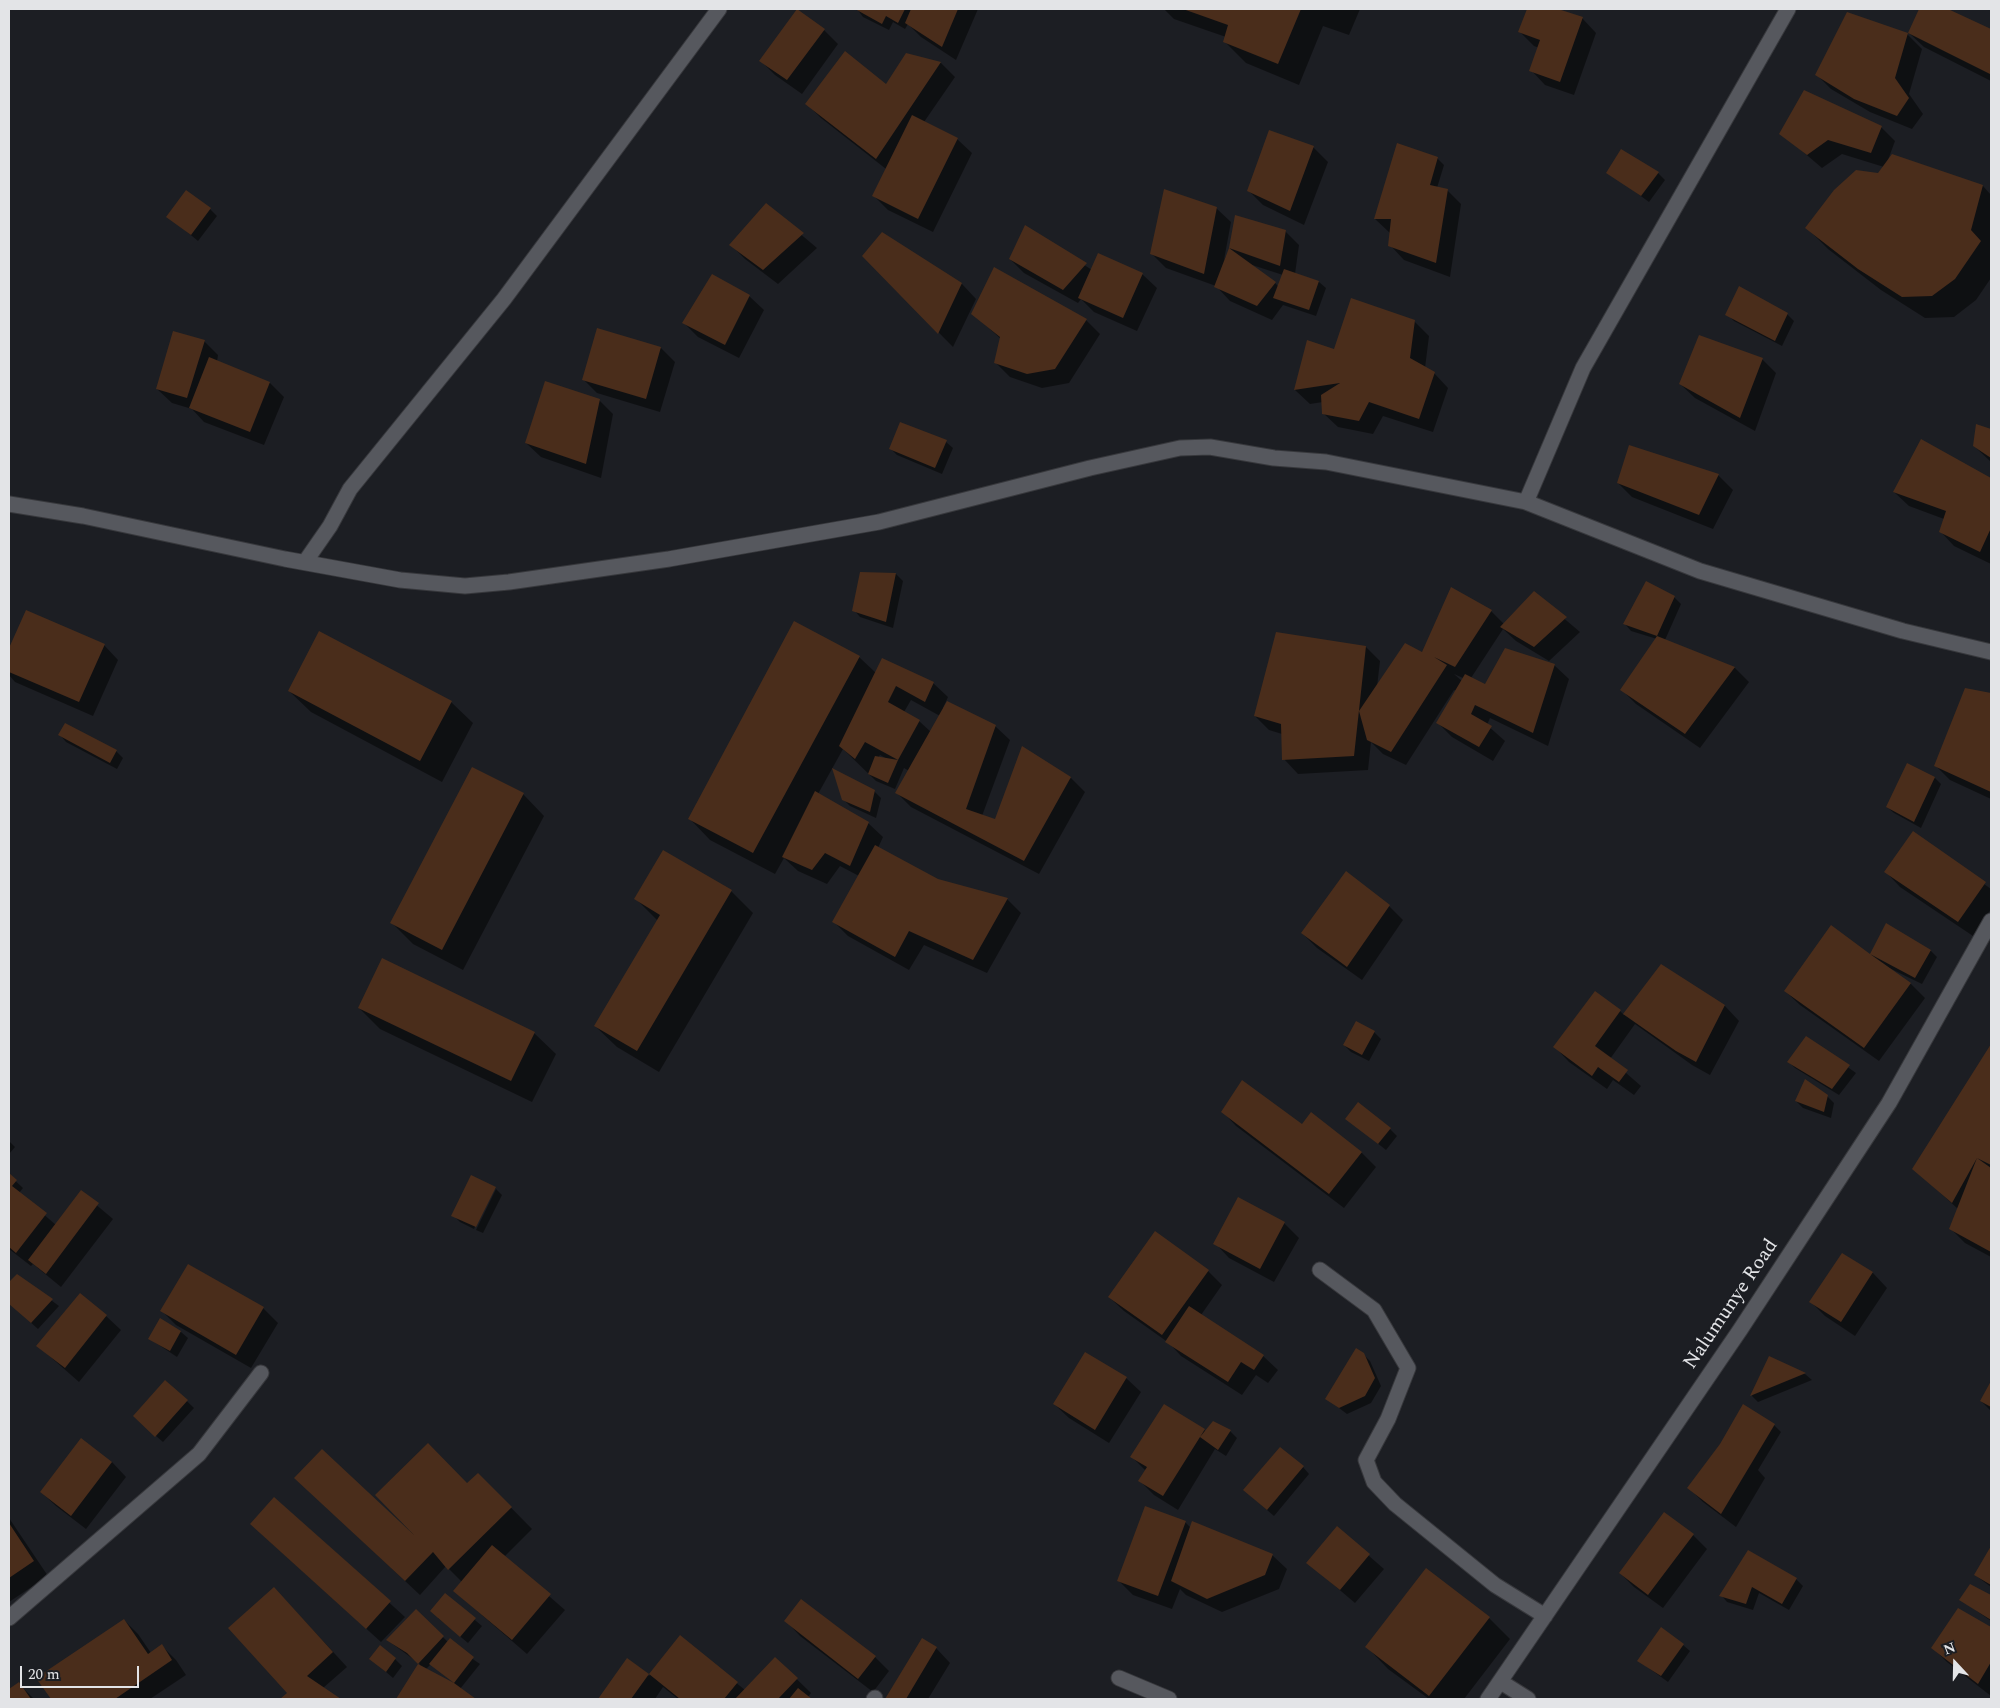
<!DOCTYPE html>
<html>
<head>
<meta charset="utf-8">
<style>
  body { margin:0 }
  #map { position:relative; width:2000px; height:1708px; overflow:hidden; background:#1c1e23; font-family:Spectral,serif }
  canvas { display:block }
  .frame { position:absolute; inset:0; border:10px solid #e3e4e7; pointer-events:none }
  .north { position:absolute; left:1930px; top:1638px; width:50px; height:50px; -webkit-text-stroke:4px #1c1e23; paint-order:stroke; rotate:339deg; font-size:14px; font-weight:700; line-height:20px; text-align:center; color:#e3e4e7 }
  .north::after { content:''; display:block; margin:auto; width:18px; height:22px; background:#e3e4e7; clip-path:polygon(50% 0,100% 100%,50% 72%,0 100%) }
  .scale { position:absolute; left:20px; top:1666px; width:119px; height:22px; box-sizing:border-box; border:2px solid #e3e4e7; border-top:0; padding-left:6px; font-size:15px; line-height:18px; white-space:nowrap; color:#e3e4e7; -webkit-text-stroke:4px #1c1e23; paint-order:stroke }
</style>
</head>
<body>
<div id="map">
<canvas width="2000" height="1708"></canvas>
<div class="frame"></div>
<div class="north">N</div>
<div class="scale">20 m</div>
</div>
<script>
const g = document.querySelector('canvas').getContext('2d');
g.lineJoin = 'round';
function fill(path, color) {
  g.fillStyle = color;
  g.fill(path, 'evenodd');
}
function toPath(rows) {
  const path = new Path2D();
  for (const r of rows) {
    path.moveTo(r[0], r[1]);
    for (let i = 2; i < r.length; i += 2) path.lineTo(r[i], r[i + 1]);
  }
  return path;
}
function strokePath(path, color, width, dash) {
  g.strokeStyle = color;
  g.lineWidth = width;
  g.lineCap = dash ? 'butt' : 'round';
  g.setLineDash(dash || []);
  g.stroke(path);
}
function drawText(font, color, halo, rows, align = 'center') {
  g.font = font + ' Spectral,serif';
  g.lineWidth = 4;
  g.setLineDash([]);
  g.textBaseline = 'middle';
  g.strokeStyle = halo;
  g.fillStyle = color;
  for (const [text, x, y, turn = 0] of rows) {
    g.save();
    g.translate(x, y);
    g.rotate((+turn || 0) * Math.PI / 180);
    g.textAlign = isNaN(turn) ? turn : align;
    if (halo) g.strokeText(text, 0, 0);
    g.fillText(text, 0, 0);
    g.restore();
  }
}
fill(toPath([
  [857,9,978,9,956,60,921,37,908,24,905,29,893,22,889,30,863,17],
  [1164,9,1360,9,1349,35,1323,26,1299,85,1246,63,1224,41,1226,37,1174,19],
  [1528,9,1554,9,1582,18,1596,33,1574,95,1545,85,1531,70,1539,48,1534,46,1520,32],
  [1920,9,1945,9,1991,31,1991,81,1924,47,1909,33],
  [824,30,838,44,802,94,775,75,761,61],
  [1907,34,1922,49,1909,94,1923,114,1912,129,1870,112,1831,89,1817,75],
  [906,54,941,63,955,77,924,122,957,139,972,153,933,232,888,210,874,196,886,169,821,118,807,104,886,85],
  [1881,127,1895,141,1888,160,1983,186,1991,195,1991,278,1976,300,1954,317,1925,318,1881,290,1828,249,1807,228,1879,174,1884,167,1842,154,1822,168,1781,133],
  [1313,147,1328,162,1304,225,1263,205,1249,191],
  [1622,151,1658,173,1665,180,1649,202,1608,172],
  [1437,158,1444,165,1437,188,1447,190,1461,204,1450,277,1404,260,1390,245,1390,233,1375,219],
  [766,205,817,248,778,284,745,259,731,245],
  [1216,208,1231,222,1224,260,1230,248,1285,231,1299,245,1295,274,1319,282,1326,288,1316,316,1283,305,1272,320,1230,301,1216,286,1166,268,1151,253],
  [1249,264,1283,275,1279,287,1275,283],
  [210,209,217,216,198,241,168,216],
  [1026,227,1092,270,1142,274,1157,288,1137,331,1094,312,1081,299,1078,303,1024,273,1010,259],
  [882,233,962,284,976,299,953,347,863,256],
  [749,296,764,310,739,358,698,337,684,323],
  [973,314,1086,320,1100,334,1069,383,1042,388,1010,377,996,363,1001,339],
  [1727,314,1787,314,1794,321,1782,346,1734,321],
  [1414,321,1429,336,1425,368,1434,373,1448,388,1433,432,1383,416,1373,434,1338,427,1323,413,1323,402,1310,404,1295,390,1308,342,1335,350],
  [204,341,218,355,217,362,270,383,284,397,264,445,204,422,192,409,172,403,157,389],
  [661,348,675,362,660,412,597,393,583,379],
  [1762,359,1776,373,1755,431,1695,398,1680,384],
  [599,400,613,414,601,478,541,457,526,443],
  [1977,425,1991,430,1991,462,1974,446],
  [1921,441,1991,480,1991,564,1954,546,1940,531,1944,519,1909,506,1894,492],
  [946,442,953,448,942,474,897,455,890,448],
  [1630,447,1718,475,1733,490,1713,529,1632,497,1618,483],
  [861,573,896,574,903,581,893,628,860,617,854,610],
  [1534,593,1580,632,1549,661,1516,641,1503,629,1471,678,1485,686,1554,665,1569,679,1548,746,1490,718,1487,725,1505,741,1493,761,1452,737,1438,723,1456,691,1454,690,1406,765,1383,754,1371,742,1368,770,1298,774,1284,759,1282,734,1269,730,1255,716,1366,647,1380,661,1377,687,1423,653,1491,611,1504,624],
  [1454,674,1463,678,1462,681],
  [1674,597,1681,604,1665,640,1735,668,1749,682,1700,748,1636,704,1622,690,1657,639,1631,631,1625,624],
  [27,611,104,645,118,660,93,716,15,682,9,675,9,651],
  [859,657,876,673,933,683,948,697,943,708,995,726,1010,740,982,816,995,821,1071,778,1085,792,1039,874,911,807,897,793,909,771,904,768,895,789,876,781,843,749,818,794,868,823,883,837,878,848,938,880,1007,899,1021,913,987,973,924,945,909,970,848,936,834,922,859,876,840,866,827,884,798,871,784,858,775,874,710,840,689,818],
  [911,700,940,716,931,732,919,721,904,712],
  [880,755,887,759,878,758],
  [1966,689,1991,694,1991,799,1950,780,1935,765],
  [289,691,451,702,473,723,442,782,311,712],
  [65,724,116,751,123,758,117,769,66,742,60,735],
  [1935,778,1941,784,1921,828,1894,813,1887,807],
  [874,791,881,798,876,818,850,806,843,799],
  [523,794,544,816,463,970,413,944,392,923],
  [1913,833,1991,889,1991,909,1973,936,1900,887,1886,872],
  [663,852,731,891,753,913,659,1072,617,1047,595,1026,658,921,635,898],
  [1389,906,1403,920,1362,980,1317,948,1302,933],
  [1886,924,1931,951,1937,957,1922,984,1887,967,1911,984,1925,998,1879,1061,1800,1005,1785,991,1871,955],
  [1661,965,1725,1006,1739,1021,1710,1075,1692,1065,1635,1024,1610,1059,1641,1086,1634,1095,1613,1080,1607,1089,1569,1062,1555,1047,1620,1011,1624,1015],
  [359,1008,534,1033,556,1054,532,1102,380,1029],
  [1374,1032,1381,1039,1369,1061,1351,1052,1344,1045],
  [1807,1038,1856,1073,1839,1095,1795,1068,1788,1061],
  [1991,1046,1991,1257,1965,1243,1950,1228,1958,1209,1914,1169],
  [1827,1096,1834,1103,1831,1118,1803,1108,1796,1101],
  [1222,1111,1302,1126,1311,1114,1362,1153,1376,1167,1344,1208,1236,1126],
  [1347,1119,1390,1129,1397,1136,1386,1150],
  [9,1141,15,1147,9,1154],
  [9,1175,23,1188,19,1193,56,1225,81,1192,113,1219,61,1287,33,1264,31,1266,9,1249],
  [472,1177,496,1189,493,1189,474,1229,460,1222,453,1215],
  [496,1189,502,1195,483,1233,476,1230],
  [1238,1199,1284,1223,1299,1238,1274,1282,1229,1258,1215,1243],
  [1843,1254,1873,1273,1887,1288,1855,1336,1825,1316,1811,1302],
  [189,1265,263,1308,278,1323,251,1368,176,1325,162,1311],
  [1208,1271,1222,1285,1201,1315,1263,1356,1278,1370,1268,1383,1256,1375,1242,1395,1181,1356,1169,1343,1124,1311,1109,1297],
  [17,1275,59,1306,38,1329,9,1303,9,1283],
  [106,1316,121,1330,79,1382,38,1346],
  [181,1332,188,1338,177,1357,150,1339],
  [1363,1354,1370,1361,1381,1386,1371,1403,1347,1414,1327,1399],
  [1769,1358,1805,1374,1812,1380,1758,1402,1752,1396],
  [1126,1378,1141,1392,1109,1443,1069,1418,1054,1404],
  [166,1381,194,1408,163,1442,141,1423],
  [1991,1384,1991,1411,1981,1401],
  [1774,1425,1781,1432,1758,1470,1765,1478,1736,1527,1703,1502,1689,1488,1721,1444],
  [1204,1430,1206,1432,1230,1431,1237,1438,1226,1456,1215,1449,1178,1510,1154,1495,1140,1481,1146,1471,1132,1457],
  [112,1462,126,1477,86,1529,56,1506,41,1492],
  [1303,1467,1309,1474,1274,1516,1252,1497],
  [478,1474,532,1529,504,1557,565,1610,527,1654,454,1591,462,1582,446,1566,420,1595,310,1492,410,1532],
  [274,1498,405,1617,381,1642,266,1538],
  [9,1518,48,1576,9,1602],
  [1185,1522,1191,1528,1272,1555,1287,1569,1279,1589,1222,1612,1186,1595,1180,1589,1172,1609,1133,1595,1119,1581],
  [1337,1528,1384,1569,1355,1603,1308,1563],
  [1693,1535,1707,1549,1663,1608,1634,1587,1620,1573],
  [1991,1548,1991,1587,1975,1575],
  [1748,1552,1796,1579,1803,1586,1789,1610,1759,1593,1753,1610,1727,1602,1721,1595],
  [1971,1586,1991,1597,1991,1621,1961,1600],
  [445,1595,482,1626,468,1643,438,1618],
  [288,1603,347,1667,323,1688,339,1699,282,1699,289,1693],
  [1958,1609,1991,1628,1991,1696,1947,1662,1933,1648],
  [416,1611,448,1642,480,1664,460,1689,474,1699,397,1699,420,1664,387,1640],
  [431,1664,453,1682,452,1683,426,1669],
  [1489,1618,1510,1639,1464,1699,1429,1699,1388,1669,1367,1647],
  [124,1620,138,1634,151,1653,162,1646,176,1660,186,1675,150,1699,52,1699,38,1679],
  [786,1621,875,1657,889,1671,873,1692,800,1636],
  [680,1637,745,1690,775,1658,811,1693,808,1697,810,1699,678,1699,663,1687,655,1699,600,1699,627,1660,649,1676],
  [922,1640,936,1648,950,1663,928,1699,887,1699],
  [1683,1645,1690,1651,1668,1682,1639,1661],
  [395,1659,402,1666,393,1678,378,1665],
  [18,1683,34,1699,9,1699,9,1690]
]), '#0007');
fill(toPath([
  [797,9,825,29,787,80,759,61],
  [855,9,905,9,898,23,886,16,882,24],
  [911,9,958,9,942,47,905,23],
  [1183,9,1301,9,1278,64,1223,42,1228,25],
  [1527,9,1558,9,1583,17,1560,82,1529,71,1540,40,1518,32],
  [1919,9,1948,9,1991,29,1990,74,1908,33],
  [1847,12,1908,33,1895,78,1909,98,1897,116,1854,99,1815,75],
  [845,51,886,84,906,53,941,62,876,159,805,104],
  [1804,90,1882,126,1871,153,1828,140,1807,155,1779,134],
  [912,115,958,138,918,219,872,196],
  [1269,130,1314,146,1290,211,1247,191],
  [1397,143,1438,157,1430,185,1448,189,1436,263,1388,246,1391,219,1374,219],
  [1621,149,1659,172,1641,196,1606,173],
  [1892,154,1983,185,1971,230,1981,241,1955,279,1932,296,1902,297,1858,269,1805,228,1834,190,1856,170,1878,173],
  [1164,189,1217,207,1204,274,1150,254],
  [186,190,211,208,191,235,166,217],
  [766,203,804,233,763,270,729,245],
  [1235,215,1286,230,1280,266,1229,248],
  [1025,225,1087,263,1063,290,1009,259],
  [882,232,962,283,938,334,862,256],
  [1229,248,1276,282,1257,306,1214,287],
  [1098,253,1143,273,1123,318,1078,298],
  [994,267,1087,319,1055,369,1027,374,994,363,1000,337,971,314],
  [1284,269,1319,281,1309,310,1273,298],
  [712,274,750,295,725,345,682,323],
  [1739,286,1788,313,1775,341,1725,315],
  [1351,298,1415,320,1410,358,1435,372,1419,419,1369,402,1359,421,1322,414,1321,395,1340,383,1294,390,1307,340,1334,349],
  [597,328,661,347,646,399,582,380],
  [173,331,205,340,187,398,156,389],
  [1699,335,1763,358,1740,418,1679,384],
  [209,357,270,382,250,432,189,408],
  [545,381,600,399,586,464,525,443],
  [900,422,947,440,935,468,889,449],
  [1976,424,1991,429,1991,458,1973,446],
  [1921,439,1991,478,1991,528,1980,552,1939,532,1946,511,1893,492],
  [1629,445,1719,474,1699,515,1617,483],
  [860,572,896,573,886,622,852,611],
  [1646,581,1675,596,1657,636,1623,624],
  [1451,587,1492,610,1455,667,1434,657,1447,665,1391,752,1367,740,1359,711,1405,643,1422,652],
  [1534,591,1567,617,1534,647,1500,627],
  [26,610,105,644,79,702,9,672,9,648],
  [794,621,860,656,753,853,688,819],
  [319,631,452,701,420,761,288,691],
  [1276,632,1366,646,1354,756,1282,760,1281,724,1254,716],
  [1657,636,1735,667,1685,734,1620,690],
  [1505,648,1555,664,1533,733,1475,705,1471,714,1492,726,1479,747,1436,723,1465,674,1485,684],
  [882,658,934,682,925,702,896,686,888,702,920,720,898,760,865,742,855,759,839,746],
  [1965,688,1991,693,1991,792,1934,766],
  [947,701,996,725,966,809,995,819,1022,746,1071,777,1024,861,895,793],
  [65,723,117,750,110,763,58,735],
  [875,756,898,760,888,783,868,774],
  [1907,763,1935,777,1914,822,1886,807],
  [472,767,524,793,442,950,390,923],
  [832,768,875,790,870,812,842,800],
  [815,791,869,822,850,866,825,853,812,870,782,857],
  [1913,831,1986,882,1958,922,1884,872],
  [875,845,938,879,1008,898,973,960,909,931,895,957,832,922],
  [663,850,732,890,637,1051,594,1026,660,915,634,899],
  [1346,871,1390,905,1347,967,1301,933],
  [1886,923,1931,950,1915,978,1870,954,1911,983,1864,1048,1784,991,1831,925,1870,954],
  [382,958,535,1032,511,1081,358,1008],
  [1661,964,1725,1005,1696,1062,1676,1051,1623,1014],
  [1595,991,1621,1010,1595,1046,1628,1070,1619,1082,1598,1067,1592,1076,1553,1047],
  [1356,1021,1375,1031,1362,1055,1343,1045],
  [1806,1036,1850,1065,1832,1089,1787,1062],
  [1991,1044,1991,1165,1977,1158,1991,1168,1991,1252,1949,1229,1977,1158,1952,1203,1912,1169],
  [1805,1079,1828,1095,1824,1112,1795,1101],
  [1242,1080,1302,1124,1311,1112,1362,1152,1329,1194,1221,1112],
  [1358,1102,1391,1128,1378,1144,1345,1119],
  [9,1173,17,1180,12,1186,47,1213,16,1253,9,1247],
  [471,1175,496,1187,476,1227,451,1216],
  [81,1190,99,1203,46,1274,28,1260],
  [1238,1197,1285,1222,1260,1269,1213,1244],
  [1155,1231,1209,1270,1162,1335,1108,1297],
  [1842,1253,1873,1272,1841,1322,1809,1302],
  [188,1264,264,1307,236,1355,160,1311],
  [17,1274,53,1299,31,1323,9,1304,9,1282],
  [80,1293,107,1315,65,1368,36,1346],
  [1189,1306,1264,1355,1254,1370,1241,1362,1228,1382,1165,1342],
  [160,1318,181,1331,170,1351,148,1339],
  [1356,1348,1364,1353,1375,1378,1365,1396,1339,1408,1325,1399],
  [1085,1352,1127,1377,1095,1430,1053,1404],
  [1769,1356,1806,1373,1750,1396],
  [165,1380,188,1400,155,1437,133,1416],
  [1991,1381,1991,1407,1980,1401],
  [1164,1404,1205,1429,1163,1496,1138,1481,1147,1467,1130,1457],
  [1743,1404,1775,1424,1721,1514,1687,1488,1720,1444],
  [1213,1421,1231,1430,1218,1450,1200,1437],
  [81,1438,112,1462,71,1516,40,1492],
  [428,1443,467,1483,478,1473,512,1507,448,1570,433,1552,405,1581,294,1478,322,1449,414,1535,375,1495],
  [1280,1447,1304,1466,1267,1510,1243,1490],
  [274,1497,391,1601,366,1629,250,1524],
  [1145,1506,1186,1521,1158,1596,1117,1581],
  [1664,1512,1694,1534,1648,1595,1619,1573],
  [1192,1521,1273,1554,1265,1575,1207,1599,1171,1581],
  [9,1523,34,1561,9,1578],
  [1337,1526,1370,1554,1340,1590,1306,1563],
  [492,1545,551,1594,512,1640,453,1591],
  [1991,1546,1991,1585,1974,1575],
  [1748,1550,1797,1578,1782,1604,1752,1587,1746,1604,1719,1596],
  [1426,1568,1490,1617,1429,1696,1365,1647],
  [1970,1584,1991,1595,1991,1620,1959,1600],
  [274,1587,333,1652,307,1676,341,1699,280,1699,287,1693,228,1628],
  [445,1593,476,1618,460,1637,430,1611],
  [801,1599,876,1656,858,1679,784,1621],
  [1958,1608,1991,1627,1991,1662,1978,1684,1931,1648],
  [416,1609,444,1636,418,1664,407,1653,386,1640],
  [124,1619,148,1654,162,1644,172,1660,115,1699,51,1699,36,1678],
  [1661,1627,1684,1644,1661,1676,1637,1661],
  [680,1635,738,1682,724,1699,680,1699,649,1674],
  [450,1638,474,1657,454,1683,429,1664],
  [922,1638,937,1647,906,1699,885,1699],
  [380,1645,396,1658,386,1672,369,1659],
  [775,1657,798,1678,778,1699,735,1699],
  [627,1658,649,1674,631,1699,598,1699],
  [418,1664,454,1683,476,1699,396,1699],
  [19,1682,31,1699,9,1699,9,1689],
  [798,1688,812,1699,789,1699]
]), '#4a2d1b');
const minor = toPath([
  [1526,502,1583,368,1788,9],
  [9,504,83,516,285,559,400,580,465,586,509,582,669,559,879,522,1090,468,1180,448,1210,447,1274,458,1326,462,1526,502,1700,571,1903,631,1991,652],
  [305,562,330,526,350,489,504,299,719,9],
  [1320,1270,1374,1310,1408,1368,1388,1419,1366,1460,1374,1482,1395,1504,1495,1585,1545,1616],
  [9,1618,199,1454,261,1373],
  [1119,1678,1169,1699],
  [1501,1682,1528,1699],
  [874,1699,875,1698],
  [1488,1699,1740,1330,1889,1103,1991,921]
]);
strokePath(minor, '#37383c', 17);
strokePath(minor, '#56585e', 15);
drawText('20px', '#e3e4e7', '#1c1e23', [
  ["Nalumunye Road",1732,1305,-56]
]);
</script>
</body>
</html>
